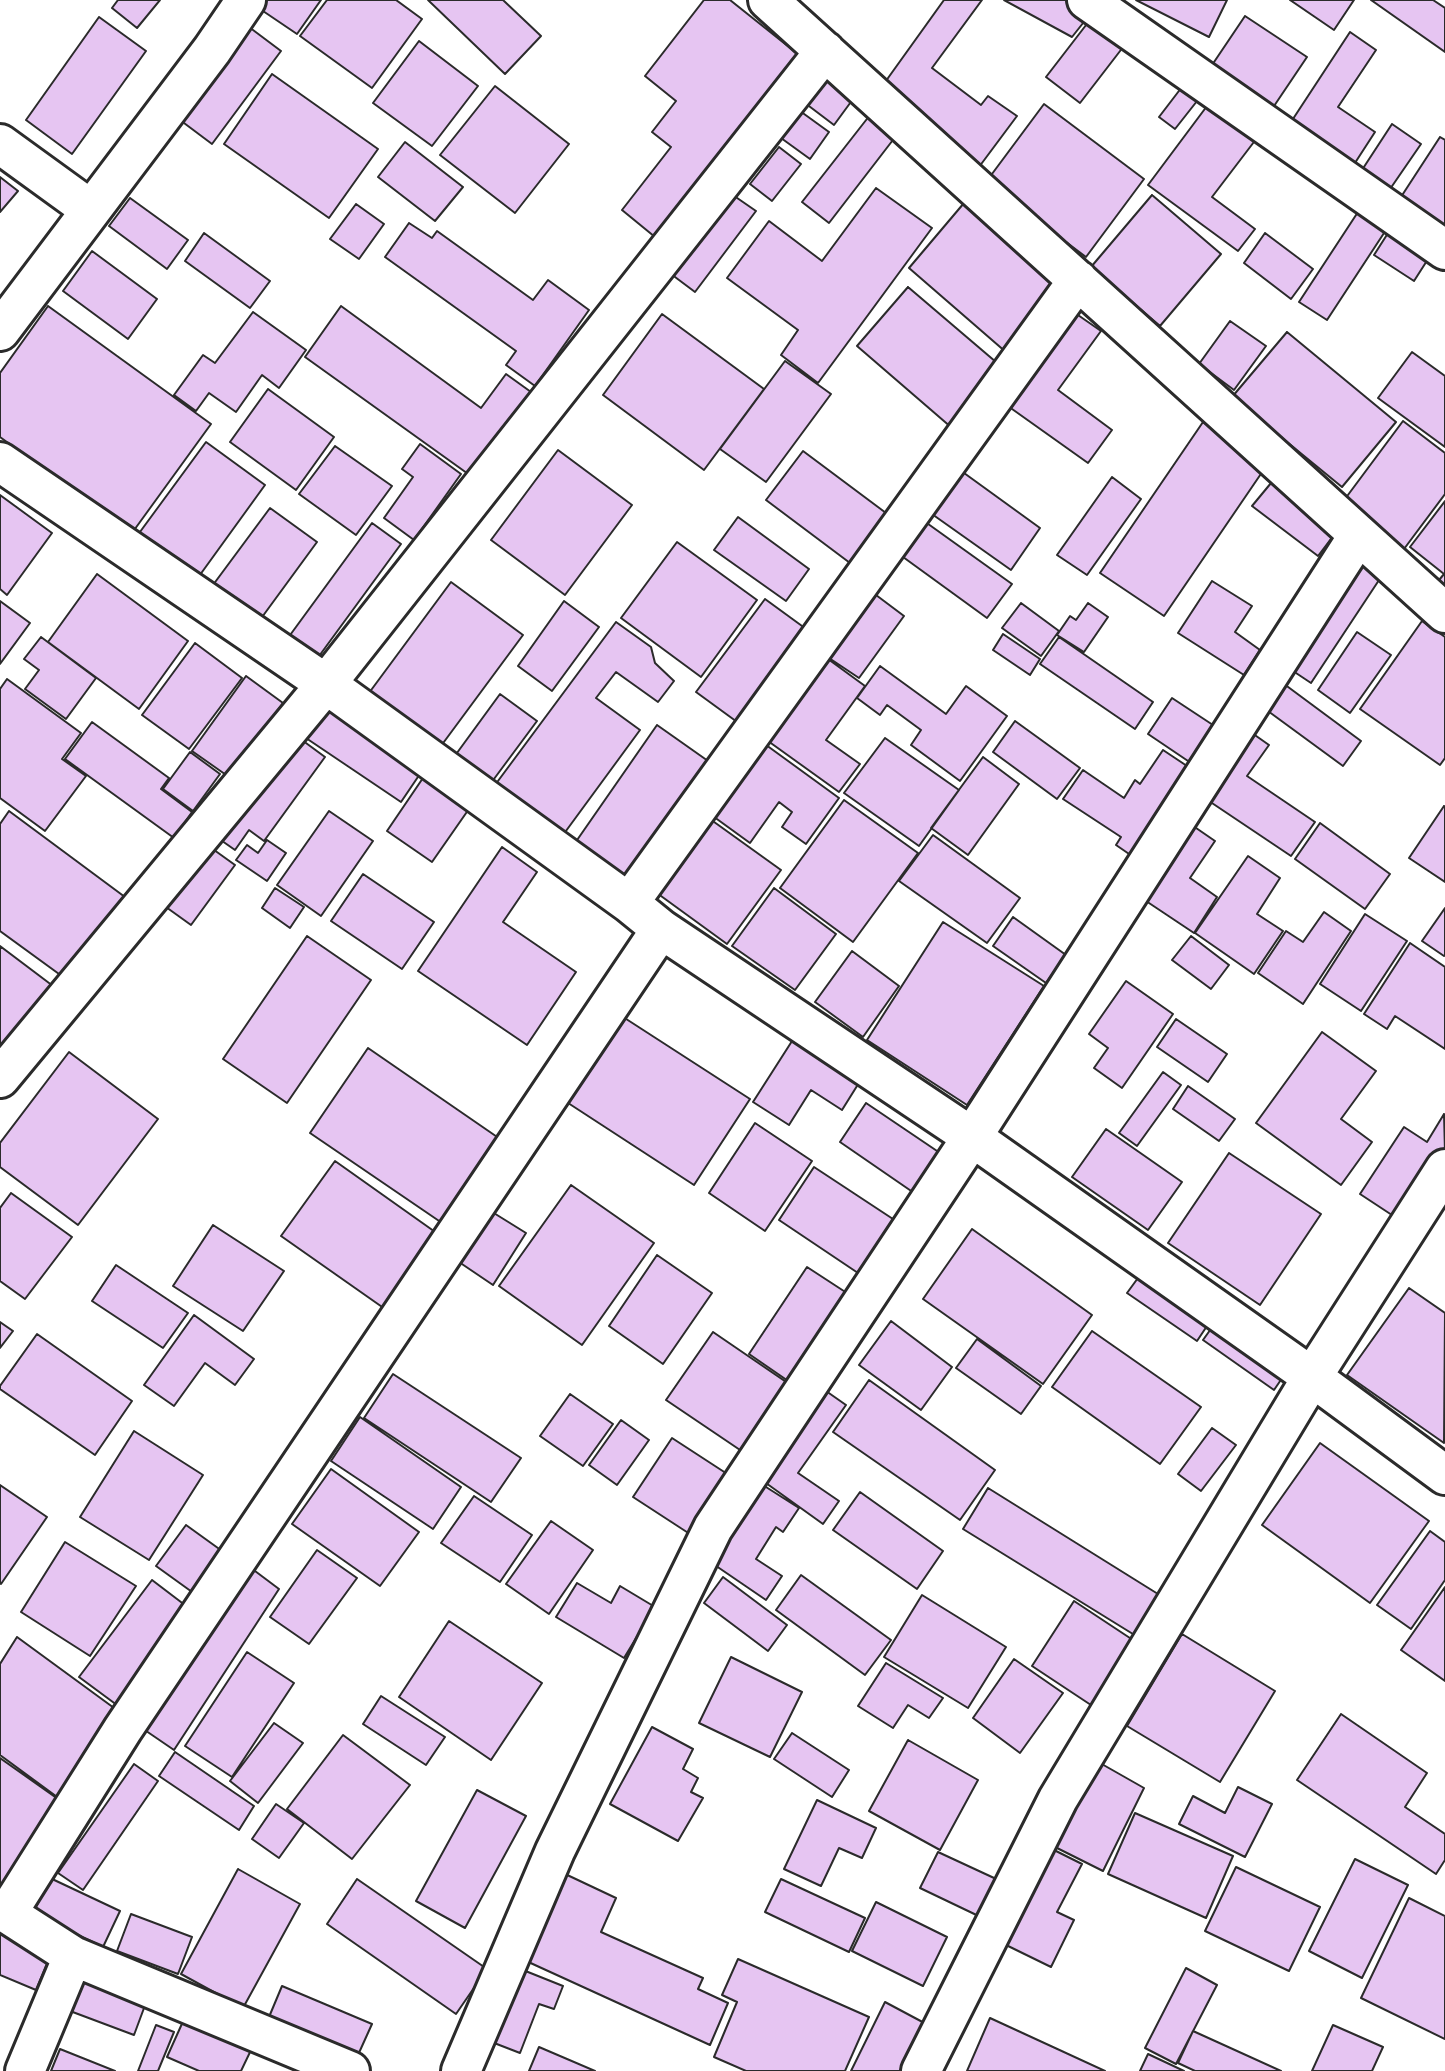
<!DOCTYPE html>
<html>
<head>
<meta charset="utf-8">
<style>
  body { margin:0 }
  canvas { display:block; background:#fff }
</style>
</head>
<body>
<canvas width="1445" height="2071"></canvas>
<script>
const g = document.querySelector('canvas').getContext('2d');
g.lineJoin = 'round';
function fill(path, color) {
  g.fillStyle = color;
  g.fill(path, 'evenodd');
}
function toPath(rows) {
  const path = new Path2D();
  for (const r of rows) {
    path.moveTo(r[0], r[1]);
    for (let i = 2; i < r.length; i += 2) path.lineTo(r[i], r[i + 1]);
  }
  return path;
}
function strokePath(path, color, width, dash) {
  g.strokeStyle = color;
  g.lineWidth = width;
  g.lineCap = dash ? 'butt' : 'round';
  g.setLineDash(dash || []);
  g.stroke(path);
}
const building = toPath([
  [118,0,160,0,137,28,112,8,118,0],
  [266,0,321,0,297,34,260,9,266,0],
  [327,0,396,0,422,19,372,88,300,36,327,0],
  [428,0,503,0,541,36,505,74,428,0],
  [704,0,730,0,799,55,655,237,622,210,671,147,652,132,676,101,645,76,704,0],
  [944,0,982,0,932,68,981,105,988,96,1017,116,979,167,883,85,944,0],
  [1004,0,1070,0,1091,13,1072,37,1004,0],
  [1136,0,1227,0,1209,37,1136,0],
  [1290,0,1354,0,1334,30,1290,0],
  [1371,0,1433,0,1445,8,1445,52,1371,0],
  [1093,16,1127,42,1080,103,1046,77,1093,16],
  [1245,16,1307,57,1268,115,1206,74,1245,16],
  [99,17,146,51,72,154,26,120,99,17],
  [245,24,281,51,212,144,176,117,245,24],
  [1350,32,1376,50,1338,107,1375,132,1353,166,1289,125,1350,32],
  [419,41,478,86,432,146,373,103,419,41],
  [822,70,856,95,834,125,801,100,822,70],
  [272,74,378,149,329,218,224,144,272,74],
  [1185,83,1201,96,1175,129,1159,117,1185,83],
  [495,86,569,144,515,213,440,155,495,86],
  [1213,98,1260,134,1212,197,1255,229,1238,251,1148,185,1213,98],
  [1044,104,1144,179,1086,257,986,182,1044,104],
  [800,111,829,132,810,159,781,138,800,111],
  [870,115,896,136,829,223,802,202,870,115],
  [1392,124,1421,144,1388,192,1360,173,1392,124],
  [1440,137,1445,140,1445,229,1399,200,1440,137],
  [405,142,463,187,435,221,378,177,405,142],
  [779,147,801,164,772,201,750,184,779,147],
  [0,177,18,191,0,212,0,177],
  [876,188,932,228,818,383,781,355,798,330,727,278,769,221,822,261,876,188],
  [727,191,756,211,695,292,667,271,727,191],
  [1152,195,1221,254,1160,326,1091,267,1152,195],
  [130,198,188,240,167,269,109,226,130,198],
  [964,203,1064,287,1007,353,909,268,964,203],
  [356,204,384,224,359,259,330,239,356,204],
  [1358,212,1386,230,1327,320,1299,302,1358,212],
  [409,223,432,238,437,231,533,300,548,280,589,310,535,386,506,365,516,351,385,257,409,223],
  [1390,230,1430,256,1414,281,1374,255,1390,230],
  [204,233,270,281,250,308,185,261,204,233],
  [1265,233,1313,269,1291,299,1244,263,1265,233],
  [92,251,157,299,128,339,63,291,92,251],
  [908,287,1003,368,952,428,857,346,908,287],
  [48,306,211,424,132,533,0,437,0,373,48,306],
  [341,306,481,408,506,374,531,392,471,476,305,357,341,306],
  [1065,306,1101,331,1058,390,1112,430,1088,463,998,399,1065,306],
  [253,312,306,350,279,388,262,375,236,412,209,393,196,411,174,395,203,355,215,363,253,312],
  [662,314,764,389,704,470,603,395,662,314],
  [1230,321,1266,346,1234,390,1199,364,1230,321],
  [1287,332,1396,422,1342,487,1232,397,1287,332],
  [1412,352,1445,376,1445,447,1378,398,1412,352],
  [785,361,831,394,766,482,720,449,785,361],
  [268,389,334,437,296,490,230,442,268,389],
  [1403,421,1445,453,1445,494,1401,553,1339,507,1403,421],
  [1203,422,1267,465,1164,616,1100,573,1203,422],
  [206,442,265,485,197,579,137,536,206,442],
  [420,444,461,474,414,540,384,518,413,477,402,469,420,444],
  [335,446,392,486,356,535,299,494,335,446],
  [558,450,632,505,565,595,491,540,558,450],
  [803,451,886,513,850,563,766,500,803,451],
  [953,465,1040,528,1011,570,922,507,953,465],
  [1112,477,1141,499,1087,575,1057,555,1112,477],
  [1276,477,1340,527,1318,556,1252,506,1276,477],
  [0,495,52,533,7,595,0,589,0,495],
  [1445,501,1445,593,1435,585,1444,574,1410,547,1445,501],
  [270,508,317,542,257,624,210,589,270,508],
  [917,516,1012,584,987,618,892,549,917,516],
  [738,517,809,569,786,601,714,550,738,517],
  [372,523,401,544,314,663,285,642,372,523],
  [677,542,757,600,701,677,621,618,677,542],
  [1355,551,1385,571,1311,683,1281,663,1355,551],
  [97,574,188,641,139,709,48,642,97,574],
  [1212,581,1252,606,1235,632,1260,650,1244,675,1178,633,1212,581],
  [451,582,523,635,438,750,366,697,451,582],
  [872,592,904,616,859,678,826,656,872,592],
  [765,599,813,634,744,727,696,692,765,599],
  [0,601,30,623,0,664,0,601],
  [564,601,599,627,552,691,518,666,564,601],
  [1021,603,1059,631,1041,656,1002,628,1021,603],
  [1088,603,1108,617,1084,652,1057,635,1070,616,1076,620,1088,603],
  [1422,621,1445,637,1445,758,1440,765,1360,709,1422,621],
  [616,622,651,647,655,663,674,681,658,702,616,672,596,698,640,730,563,835,495,785,616,622],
  [1357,632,1391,655,1350,713,1318,690,1357,632],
  [1003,634,1040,659,1030,675,993,650,1003,634],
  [41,637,96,678,66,719,25,689,39,670,24,659,41,637],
  [1059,637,1153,702,1135,729,1040,664,1059,637],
  [195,643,242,678,189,749,142,715,195,643],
  [828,659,865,686,826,740,860,764,839,792,768,741,828,659],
  [880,666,946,714,966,686,1007,716,960,781,911,745,921,730,887,705,880,715,857,698,880,666],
  [246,676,283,703,229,777,192,751,246,676],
  [1276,678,1361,741,1343,766,1257,703,1276,678],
  [7,679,81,733,62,759,86,776,45,831,0,798,0,689,7,679],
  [500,694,537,721,491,783,454,757,500,694],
  [1172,698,1216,727,1191,763,1148,734,1172,698],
  [324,699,424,768,401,802,300,734,324,699],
  [1015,721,1080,768,1057,799,993,752,1015,721],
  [92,722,169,778,161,789,192,812,174,838,65,759,92,722],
  [657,725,718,768,637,885,575,843,657,725],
  [1242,726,1269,745,1247,776,1315,822,1291,856,1197,793,1242,726],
  [291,732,325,757,264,841,249,830,235,850,215,836,291,732],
  [885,738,959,790,919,846,844,793,885,738],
  [762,742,839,798,806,844,782,827,792,812,779,802,750,843,710,814,762,742],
  [1163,750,1190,768,1132,856,1116,845,1121,837,1063,799,1083,770,1124,798,1135,780,1140,784,1163,750],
  [190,752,220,774,193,811,163,789,190,752],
  [983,757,1019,784,968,855,931,828,983,757],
  [425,775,471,806,432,862,387,831,425,775],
  [844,800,918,853,853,942,780,888,844,800],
  [1444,806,1445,807,1445,882,1409,858,1444,806],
  [9,811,129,900,70,982,0,931,0,824,9,811],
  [329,811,373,841,321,916,277,885,329,811],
  [703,814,781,870,727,944,650,888,703,814],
  [1183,819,1215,841,1190,878,1217,897,1194,933,1134,893,1183,819],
  [1320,823,1390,874,1365,909,1295,859,1320,823],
  [933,835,1020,898,987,943,899,881,933,835],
  [267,840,286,853,267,881,236,860,247,845,258,853,267,840],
  [203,842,235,865,191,925,159,902,203,842],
  [502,847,537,872,503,922,576,972,527,1045,418,971,502,847],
  [1248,856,1280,878,1257,914,1283,931,1254,974,1195,933,1248,856],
  [363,874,434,922,402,969,331,921,363,874],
  [275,888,304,907,290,928,262,908,275,888],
  [774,888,836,934,795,990,732,946,774,888],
  [1445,908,1445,955,1444,956,1422,941,1445,908],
  [1324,912,1351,931,1303,1004,1258,973,1286,931,1303,942,1324,912],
  [1365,914,1407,941,1361,1011,1320,984,1365,914],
  [1013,917,1066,955,1046,983,993,946,1013,917],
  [943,922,1044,986,967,1105,867,1040,943,922],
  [307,936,371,980,287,1103,223,1059,307,936],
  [1191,936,1229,965,1211,989,1172,960,1191,936],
  [1410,943,1445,967,1445,1049,1395,1016,1387,1029,1364,1014,1410,943],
  [0,946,53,986,0,1060,0,946],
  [852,951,899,986,863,1037,815,1002,852,951],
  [1126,981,1173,1014,1122,1088,1094,1068,1108,1048,1089,1034,1126,981],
  [620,1015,750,1099,694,1185,565,1101,620,1015],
  [1176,1019,1227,1054,1208,1082,1157,1047,1176,1019],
  [801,1027,867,1070,842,1110,811,1090,789,1125,753,1102,801,1027],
  [1322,1032,1376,1071,1341,1119,1372,1142,1341,1185,1256,1123,1322,1032],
  [368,1048,503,1141,445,1225,310,1133,368,1048],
  [69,1052,158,1119,78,1225,0,1167,0,1143,69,1052],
  [1163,1072,1181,1085,1137,1146,1119,1133,1163,1072],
  [1188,1086,1235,1119,1219,1141,1173,1109,1188,1086],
  [866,1103,943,1155,917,1195,840,1142,866,1103],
  [1444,1114,1445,1152,1401,1221,1360,1194,1404,1127,1427,1142,1444,1114],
  [755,1123,812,1161,765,1231,709,1193,755,1123],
  [1106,1129,1182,1182,1148,1230,1072,1177,1106,1129],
  [1229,1153,1321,1214,1260,1305,1168,1243,1229,1153],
  [335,1161,438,1234,385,1309,281,1236,335,1161],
  [814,1167,896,1221,861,1275,779,1220,814,1167],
  [571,1185,654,1243,582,1345,499,1286,571,1185],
  [11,1193,72,1237,25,1299,0,1281,0,1208,11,1193],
  [489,1210,526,1233,493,1285,456,1260,489,1210],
  [213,1225,284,1271,243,1331,173,1286,213,1225],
  [972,1229,1092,1315,1043,1384,923,1299,972,1229],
  [657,1255,712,1293,663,1364,609,1326,657,1255],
  [116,1265,188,1313,163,1348,92,1301,116,1265],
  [807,1267,853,1297,794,1385,749,1354,807,1267],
  [1146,1267,1215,1314,1197,1341,1127,1293,1146,1267],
  [1409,1288,1445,1313,1444,1443,1347,1375,1409,1288],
  [194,1315,254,1359,235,1385,205,1363,174,1406,144,1385,194,1315],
  [1218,1319,1289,1368,1274,1390,1203,1340,1218,1319],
  [891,1321,952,1367,921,1410,859,1365,891,1321],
  [0,1322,13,1331,0,1348,0,1322],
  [1092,1331,1201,1407,1160,1464,1052,1387,1092,1331],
  [713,1332,792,1386,746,1454,666,1400,713,1332],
  [37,1334,132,1401,95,1455,0,1389,0,1386,37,1334],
  [977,1339,1041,1386,1021,1414,956,1368,977,1339],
  [393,1374,521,1458,491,1502,364,1418,393,1374],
  [869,1380,995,1470,960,1520,833,1432,869,1380],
  [816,1384,846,1405,798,1473,839,1501,823,1524,752,1473,816,1384],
  [570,1394,613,1424,583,1466,540,1436,570,1394],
  [360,1417,461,1487,433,1529,331,1461,360,1417],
  [621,1420,649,1440,617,1485,589,1465,621,1420],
  [1212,1428,1236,1445,1201,1491,1178,1474,1212,1428],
  [134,1431,203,1475,149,1560,80,1517,134,1431],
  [672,1438,735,1479,696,1538,633,1497,672,1438],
  [1320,1443,1429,1521,1370,1603,1262,1525,1320,1443],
  [331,1469,419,1532,380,1586,292,1524,331,1469],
  [755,1480,799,1508,783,1532,776,1527,756,1559,782,1576,766,1600,703,1557,755,1480],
  [0,1485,47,1517,1,1584,0,1583,0,1485],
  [988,1488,1166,1599,1141,1639,963,1529,988,1488],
  [860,1492,943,1551,917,1589,833,1530,860,1492],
  [474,1496,532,1535,500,1582,441,1543,474,1496],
  [551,1521,593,1550,549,1614,506,1584,551,1521],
  [186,1525,229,1556,199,1597,156,1566,186,1525],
  [1430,1531,1445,1542,1445,1580,1411,1629,1377,1605,1430,1531],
  [65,1542,136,1586,90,1656,21,1612,65,1542],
  [317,1550,357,1578,309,1644,270,1617,317,1550],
  [243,1562,279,1589,174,1750,133,1722,243,1562],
  [801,1575,891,1640,865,1675,776,1610,801,1575],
  [723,1577,787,1625,768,1651,704,1603,723,1577],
  [152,1580,198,1615,125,1711,79,1677,152,1580],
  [577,1583,611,1603,620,1586,655,1607,624,1658,556,1617,577,1583],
  [1445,1587,1445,1681,1401,1650,1445,1587],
  [922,1595,1006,1647,968,1708,884,1657,922,1595],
  [1074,1601,1142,1646,1100,1711,1032,1666,1074,1601],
  [449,1621,542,1683,491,1760,399,1697,449,1621],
  [1182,1634,1275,1691,1220,1782,1127,1726,1182,1634],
  [17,1637,125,1716,64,1802,0,1755,0,1664,17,1637],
  [247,1652,294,1683,232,1777,185,1746,247,1652],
  [731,1657,802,1692,770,1757,699,1723,731,1657],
  [1014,1659,1063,1693,1020,1753,973,1718,1014,1659],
  [886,1663,943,1698,929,1718,908,1705,893,1728,858,1706,886,1663],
  [381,1696,445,1737,426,1765,363,1724,381,1696],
  [1341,1714,1427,1773,1405,1807,1445,1834,1445,1860,1436,1874,1297,1780,1341,1714],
  [274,1723,303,1743,258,1803,230,1781,274,1723],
  [652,1727,693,1749,683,1769,698,1778,691,1792,703,1798,678,1841,610,1804,652,1727],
  [792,1733,849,1770,832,1797,774,1759,792,1733],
  [343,1735,410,1785,352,1859,287,1809,343,1735],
  [908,1740,978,1780,940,1850,869,1811,908,1740],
  [175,1752,254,1806,239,1830,159,1776,175,1752],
  [0,1758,65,1804,0,1901,0,1758],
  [1100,1763,1144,1788,1103,1871,1049,1844,1100,1763],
  [134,1764,158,1781,83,1890,58,1873,134,1764],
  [1238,1787,1272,1804,1245,1857,1179,1824,1193,1796,1225,1813,1238,1787],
  [477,1790,526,1816,465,1928,416,1901,477,1790],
  [817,1800,876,1828,862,1858,839,1848,821,1886,784,1869,817,1800],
  [276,1804,304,1823,279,1858,252,1839,276,1804],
  [1135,1813,1233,1856,1206,1918,1108,1874,1135,1813],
  [1052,1849,1082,1864,1057,1912,1074,1920,1051,1967,1004,1944,1052,1849],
  [938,1852,1007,1884,989,1921,920,1888,938,1852],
  [1355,1859,1408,1885,1362,1978,1309,1951,1355,1859],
  [1236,1867,1320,1907,1289,1971,1205,1931,1236,1867],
  [238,1869,300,1904,243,2008,181,1974,238,1869],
  [563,1873,616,1898,601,1932,703,1978,698,1989,728,2003,710,2045,524,1960,563,1873],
  [50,1878,120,1911,103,1947,33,1913,50,1878],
  [357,1879,487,1969,456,2014,327,1924,357,1879],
  [781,1879,865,1918,849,1952,765,1912,781,1879],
  [1409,1898,1445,1916,1445,2039,1361,1998,1409,1898],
  [876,1902,947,1937,923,1986,852,1951,876,1902],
  [131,1914,192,1937,178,1974,117,1951,131,1914],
  [0,1933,51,1954,36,1990,0,1975,0,1933],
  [738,1959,869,2017,845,2071,746,2071,714,2057,737,2002,722,1995,738,1959],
  [518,1968,563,1986,554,2009,539,2004,520,2053,489,2041,518,1968],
  [1186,1968,1217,1985,1176,2064,1145,2048,1186,1968],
  [84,1977,147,2000,134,2035,70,2011,84,1977],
  [282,1986,372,2024,358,2055,269,2017,282,1986],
  [885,2002,930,2026,908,2071,851,2071,885,2002],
  [185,2017,252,2048,241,2071,199,2071,167,2057,185,2017],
  [990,2018,1105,2071,967,2071,990,2018],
  [156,2025,174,2032,158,2071,138,2071,156,2025],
  [1333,2025,1383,2047,1372,2071,1312,2071,1333,2025],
  [1193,2031,1281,2071,1195,2071,1178,2063,1193,2031],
  [539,2047,595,2071,529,2071,539,2047],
  [60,2049,115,2071,51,2071,60,2049],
  [1148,2054,1184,2071,1140,2071,1148,2054]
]);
fill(building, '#e6c5f2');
strokePath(building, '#2b2b2b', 2);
const street = toPath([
  [768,0,1445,613],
  [1087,0,1445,250],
  [0,144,91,210],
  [0,331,212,50,246,0],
  [0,462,326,684,629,903,661,929,972,1137,1312,1377,1445,1475],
  [629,903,1078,280],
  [0,1078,326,684,825,51],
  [0,1909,73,1956,350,2071],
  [8,1912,123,1729,661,929],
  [25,2071,73,1956],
  [461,2071,555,1851,713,1528,972,1137,1358,536],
  [921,2071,1058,1799,1312,1377,1445,1169]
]);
strokePath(street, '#2b2b2b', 44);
strokePath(street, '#fff', 38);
</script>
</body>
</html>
